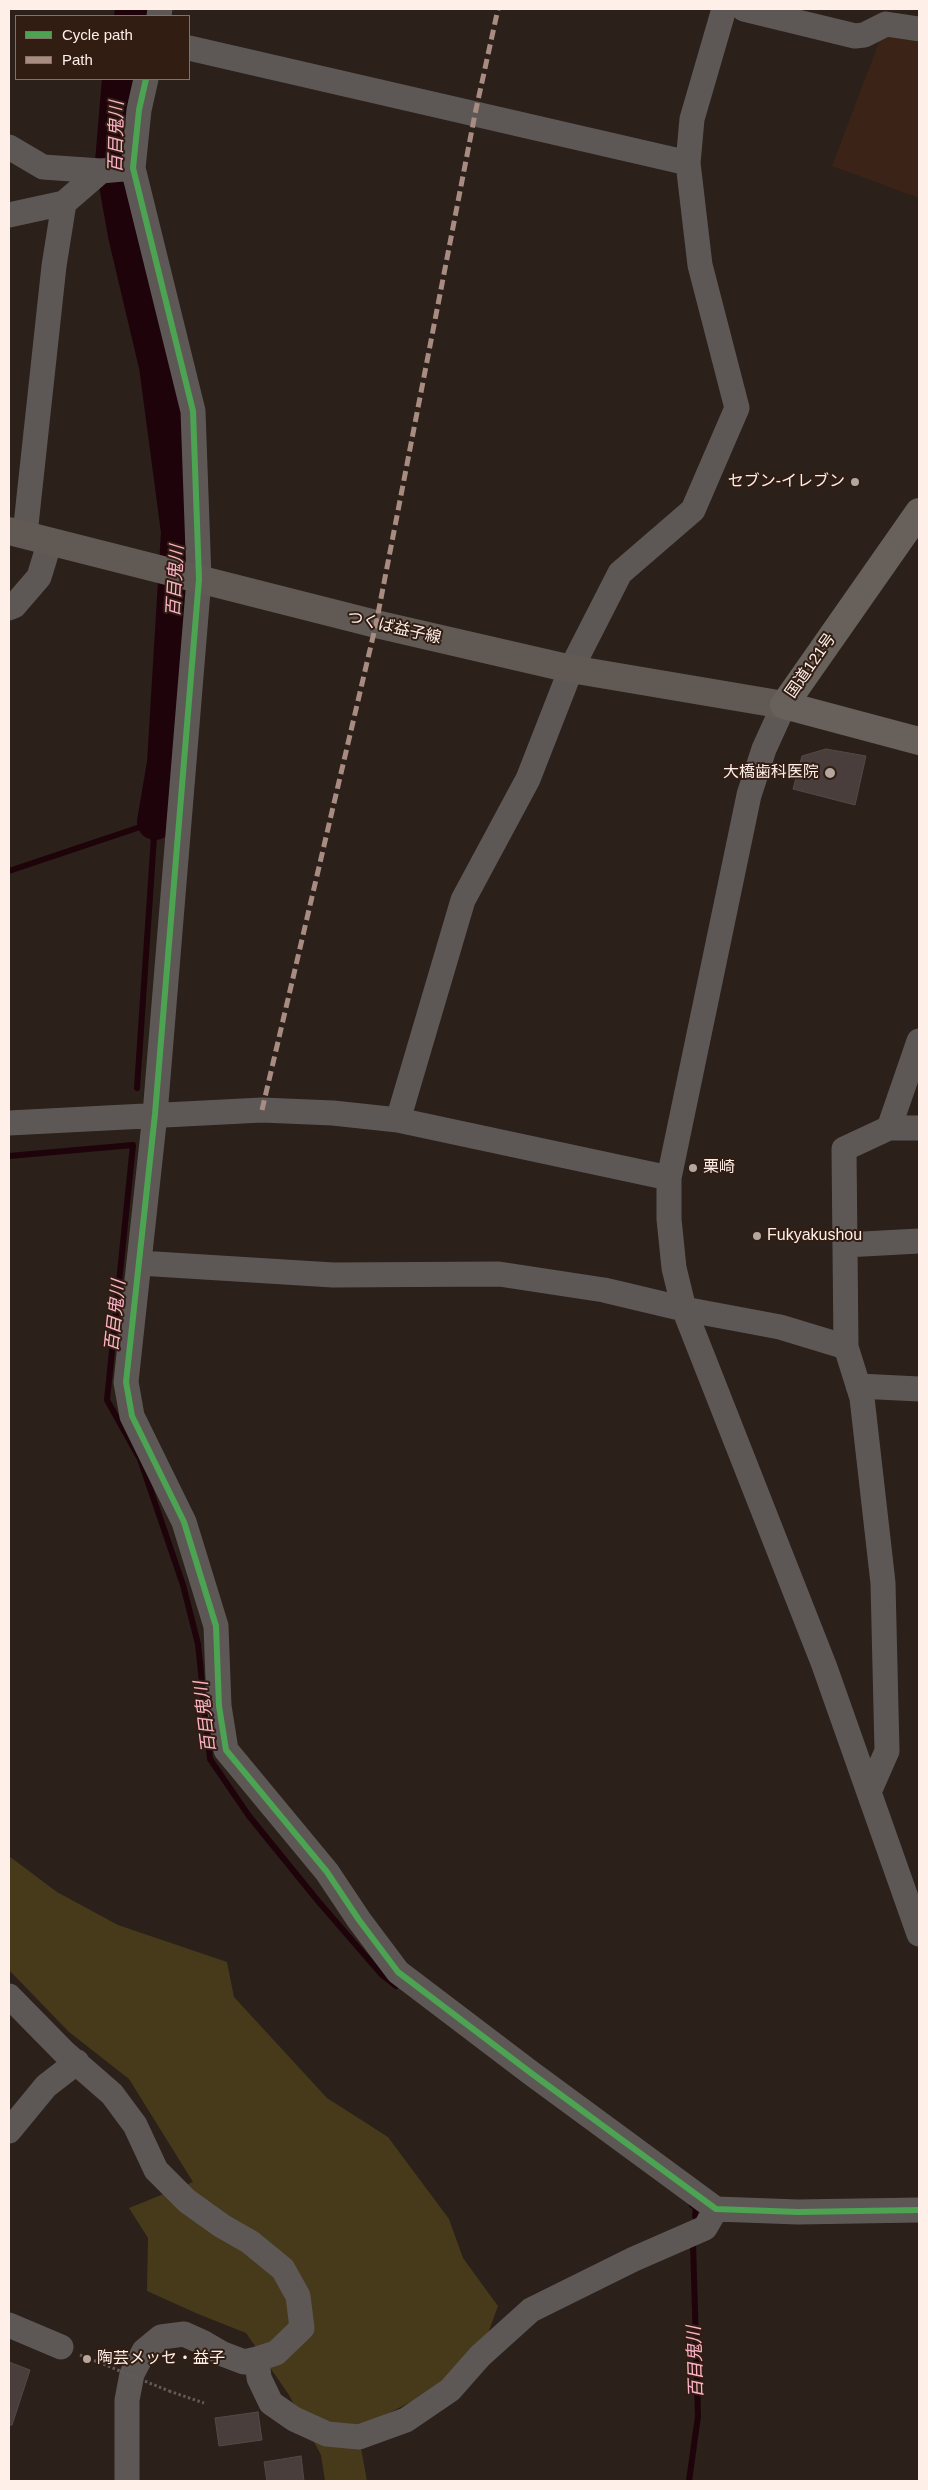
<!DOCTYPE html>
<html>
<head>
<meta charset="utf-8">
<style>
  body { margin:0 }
  #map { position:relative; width:928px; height:2490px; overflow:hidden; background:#2b201a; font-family:Arial,sans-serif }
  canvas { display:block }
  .frame { position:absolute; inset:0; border:10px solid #feefe8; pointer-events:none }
  .legend { position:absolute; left:15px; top:15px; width:175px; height:65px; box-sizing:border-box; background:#321d13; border:1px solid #847168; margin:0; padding:6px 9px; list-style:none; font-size:15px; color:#feefe8 }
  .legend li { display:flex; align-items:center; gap:10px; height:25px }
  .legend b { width:25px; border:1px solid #847168 }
</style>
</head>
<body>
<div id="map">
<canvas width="928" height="2490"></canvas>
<div class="frame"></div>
<ul class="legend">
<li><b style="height:6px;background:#4ca352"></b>Cycle path</li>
<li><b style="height:6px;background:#a88b81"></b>Path</li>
</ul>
</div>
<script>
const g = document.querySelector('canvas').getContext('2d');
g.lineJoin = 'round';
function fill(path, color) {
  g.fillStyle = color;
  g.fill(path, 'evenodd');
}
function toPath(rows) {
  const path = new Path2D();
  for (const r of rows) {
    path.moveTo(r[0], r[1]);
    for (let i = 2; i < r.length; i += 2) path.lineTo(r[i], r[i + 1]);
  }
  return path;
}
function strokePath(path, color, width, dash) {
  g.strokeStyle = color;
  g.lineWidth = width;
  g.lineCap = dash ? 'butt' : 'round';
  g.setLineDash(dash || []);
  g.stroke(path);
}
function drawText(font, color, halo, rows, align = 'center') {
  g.font = font + ' Arial,"Noto Sans JP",sans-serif';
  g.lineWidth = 4;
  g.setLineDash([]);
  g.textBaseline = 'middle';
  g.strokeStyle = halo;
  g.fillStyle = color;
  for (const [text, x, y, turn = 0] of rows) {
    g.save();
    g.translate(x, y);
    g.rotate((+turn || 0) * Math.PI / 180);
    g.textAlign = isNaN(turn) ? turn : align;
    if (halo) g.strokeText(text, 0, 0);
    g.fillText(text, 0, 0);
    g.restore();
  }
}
fill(toPath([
  [884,29,919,41,919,198,832,166]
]), '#3b2317');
fill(toPath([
  [9,1856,57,1892,118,1925,227,1962,234,1997,327,2098,388,2137,449,2219,463,2258,498,2306,475,2369,389,2413,357,2426,367,2481,325,2481,321,2455,289,2395,246,2333,198,2314,147,2291,148,2238,129,2208,193,2182,129,2079,69,2032,9,1970]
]), '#463a1a');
strokePath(toPath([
  [9,871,155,822,137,1088],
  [9,1156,133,1145,107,1400,140,1459,183,1585,198,1644,210,1759,249,1816,318,1901,382,1975,396,1986],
  [692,2205,696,2208,695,2216],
  [689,2481,698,2416,693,2242]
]), '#1e030b', 6);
strokePath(toPath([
  [132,16,133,9],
  [120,79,113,162,126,235,157,366,179,532,165,763,155,822]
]), '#1e030b', 36);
const building = toPath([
  [826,749,866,756,855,805,793,789,802,756,826,749],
  [9,2362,30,2370,12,2425,9,2425,9,2362],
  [258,2412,262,2440,219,2446,215,2418,258,2412],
  [301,2456,304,2481,267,2481,264,2462,301,2456]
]);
fill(building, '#493e3c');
strokePath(building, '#534946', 1);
strokePath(toPath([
  [80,2355,108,2366],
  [169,2391,204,2403]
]), '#625c59', 3, [2.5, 2.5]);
strokePath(toPath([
  [744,9,855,36,864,35,886,24,919,29],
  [159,16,160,9],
  [189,48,688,163],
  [146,79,139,110,133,168,193,411,199,579,155,1114,126,1382,132,1416,184,1522,216,1626,219,1706,226,1750,327,1872,359,1920,398,1972,531,2073,716,2209,798,2212,919,2210],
  [9,147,43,167,101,171],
  [9,215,64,203,101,171,133,168],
  [25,534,54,266,64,203],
  [9,608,14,606,39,577,50,541],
  [784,705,764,749,749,795,669,1178,669,1219,674,1268,684,1309,824,1665,919,1934],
  [398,1120,463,900,528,779,571,669,620,573,693,510,737,408,700,265,688,163,692,119,724,9],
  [9,1123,262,1110,333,1113,398,1120,669,1178],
  [889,1128,919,1128],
  [845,1245,919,1241],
  [139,1263,333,1275,499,1274,604,1290,684,1309,780,1327,846,1347],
  [858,1386,919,1389],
  [869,1792,887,1751,883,1583,862,1398,846,1347,844,1149,889,1128,919,1041],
  [9,1996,65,2053,112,2094,135,2125,156,2170,187,2201,222,2226,250,2242,283,2269,298,2296,302,2328,276,2353,257,2359,259,2378,271,2403,294,2419,327,2434,359,2437,406,2420,450,2390,480,2356,531,2310,634,2259,705,2228,716,2209],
  [9,2131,46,2086,77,2062],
  [9,2325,61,2347],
  [127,2481,127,2400,132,2374,144,2351,161,2337,184,2334,204,2343,223,2354,244,2362,257,2359]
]), '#5d5856', 25);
strokePath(toPath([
  [9,531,376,624,571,669,784,705]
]), '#615954', 28);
strokePath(toPath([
  [919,512,784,705,919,741]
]), '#67605b', 28);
strokePath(toPath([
  [108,2366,169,2391]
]), '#625c59', 3, [2.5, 2.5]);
strokePath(toPath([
  [262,1110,376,624,475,114,498,9]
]), '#a88b81', 5, [10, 5]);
strokePath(toPath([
  [146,79,139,110,133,168,193,411,199,579,155,1114,126,1382,132,1416,184,1522,216,1626,219,1706,226,1750,327,1872,359,1920,398,1972,531,2073,716,2209,798,2212,919,2210]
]), '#4ca352', 6);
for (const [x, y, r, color] of [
  [855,482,5,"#b4a7a0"],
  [830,773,6,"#b4a7a0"],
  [693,1168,5,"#b4a7a0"],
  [757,1236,5,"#b4a7a0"],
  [87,2359,5,"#b4a7a0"]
]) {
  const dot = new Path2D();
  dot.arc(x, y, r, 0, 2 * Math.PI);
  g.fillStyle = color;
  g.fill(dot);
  strokePath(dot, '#321d13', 2);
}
drawText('16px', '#feefe8', '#321d13', [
  ["セブン-イレブン",845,482,"right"],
  ["大橋歯科医院",819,773,"right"],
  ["栗崎",703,1168],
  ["Fukyakushou",767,1236],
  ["陶芸メッセ・益子",97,2359]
], 'left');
drawText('16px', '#feefe8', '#321d13', [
  ["つくば益子線",394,628,13],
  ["国道121号",811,666,-55]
]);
drawText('italic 18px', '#fcb3c9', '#321d13', [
  ["百目鬼川",117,137,-89],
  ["百目鬼川",176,581,-87],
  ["百目鬼川",116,1316,-84],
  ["百目鬼川",206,1717,-97],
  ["百目鬼川",696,2362,-92]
]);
</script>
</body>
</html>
